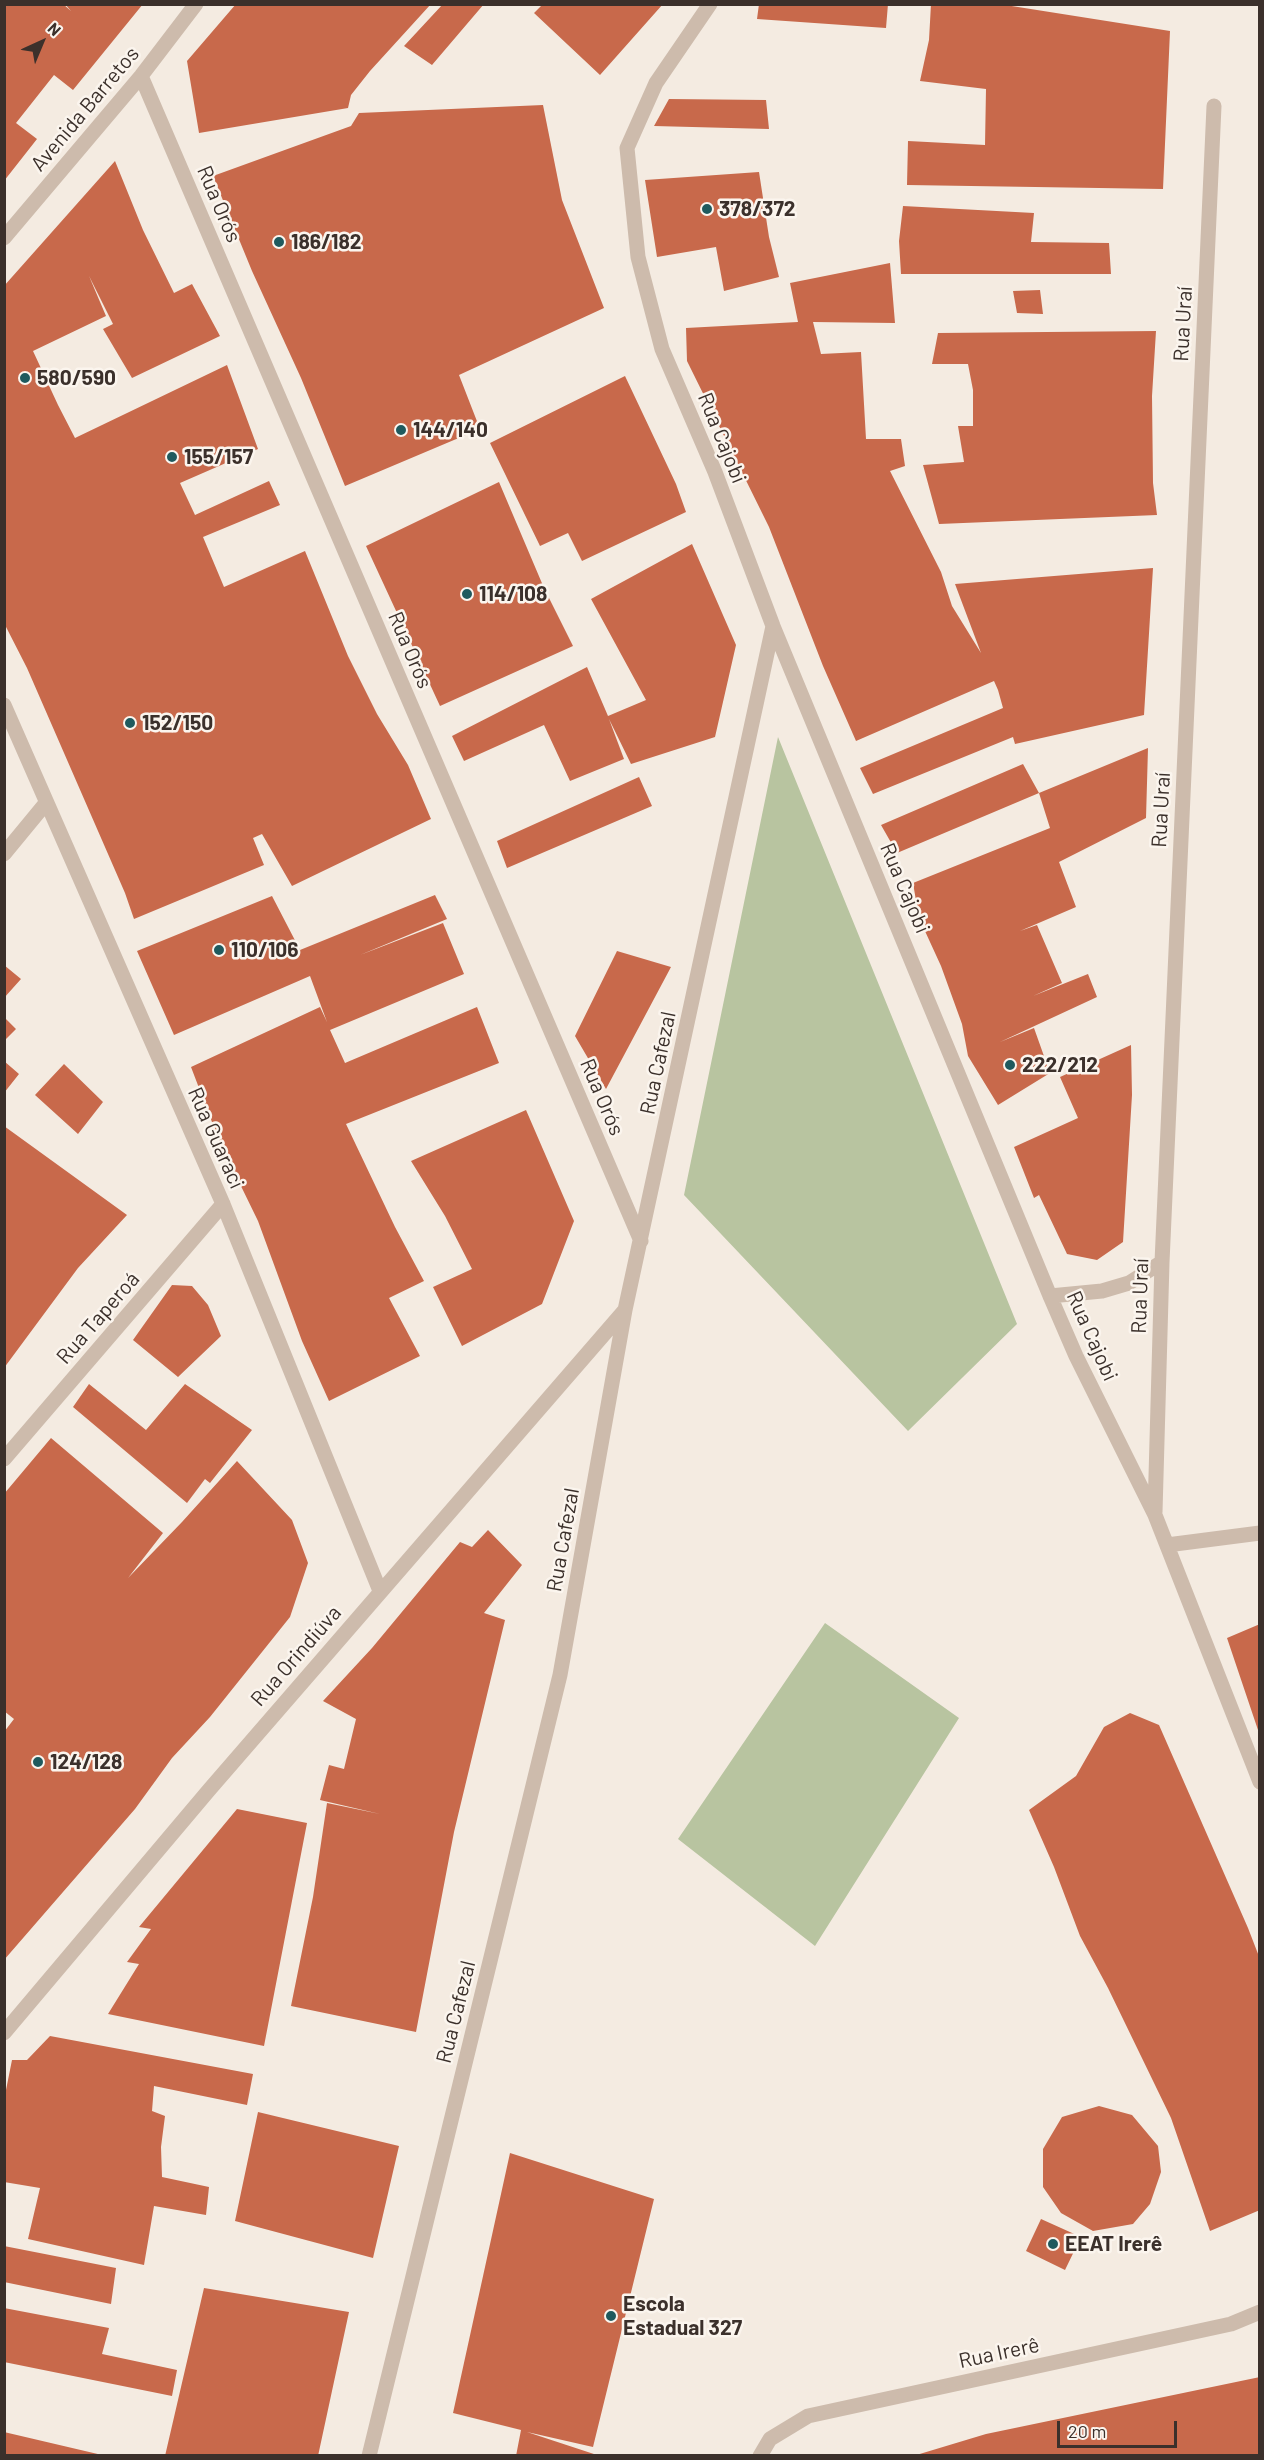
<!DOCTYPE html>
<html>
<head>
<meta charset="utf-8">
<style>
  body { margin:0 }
  #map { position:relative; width:1264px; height:2460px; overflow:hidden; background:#f4ebe1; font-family:Barlow,sans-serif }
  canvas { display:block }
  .frame { position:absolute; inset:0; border:6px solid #3b302b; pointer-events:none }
  .north { position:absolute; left:12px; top:12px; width:60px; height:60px; -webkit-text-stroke:4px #fbf5ee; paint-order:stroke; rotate:44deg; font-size:16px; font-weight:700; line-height:24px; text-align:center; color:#3b302b }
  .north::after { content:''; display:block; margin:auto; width:21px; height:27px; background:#3b302b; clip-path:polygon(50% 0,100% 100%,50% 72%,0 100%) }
  .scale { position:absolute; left:1057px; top:2421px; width:120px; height:27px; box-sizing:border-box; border:3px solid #3b302b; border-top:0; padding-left:8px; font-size:18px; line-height:21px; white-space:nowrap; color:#3b302b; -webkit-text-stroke:4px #fbf5ee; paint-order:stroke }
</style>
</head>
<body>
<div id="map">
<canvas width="1264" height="2460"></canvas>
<div class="frame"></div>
<div class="north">N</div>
<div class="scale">20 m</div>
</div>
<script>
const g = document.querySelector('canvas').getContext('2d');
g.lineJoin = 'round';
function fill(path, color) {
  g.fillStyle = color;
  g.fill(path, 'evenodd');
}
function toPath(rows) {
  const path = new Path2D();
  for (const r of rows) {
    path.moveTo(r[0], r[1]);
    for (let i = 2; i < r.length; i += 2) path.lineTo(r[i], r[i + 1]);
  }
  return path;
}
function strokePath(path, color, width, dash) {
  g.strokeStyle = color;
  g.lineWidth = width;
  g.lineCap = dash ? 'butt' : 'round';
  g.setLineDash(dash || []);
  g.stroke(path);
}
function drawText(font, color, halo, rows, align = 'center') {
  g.font = font + ' Barlow,sans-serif';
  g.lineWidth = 5;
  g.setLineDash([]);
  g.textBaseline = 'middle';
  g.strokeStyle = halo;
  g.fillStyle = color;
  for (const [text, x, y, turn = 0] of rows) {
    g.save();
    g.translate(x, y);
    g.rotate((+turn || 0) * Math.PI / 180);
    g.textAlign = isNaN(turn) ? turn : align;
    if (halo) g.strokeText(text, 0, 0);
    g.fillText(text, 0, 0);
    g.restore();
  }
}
fill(toPath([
  [778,737,1017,1324,908,1431,684,1195],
  [825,1623,959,1718,815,1946,678,1839]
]), '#b8c4a0');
fill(toPath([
  [4,4,63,4,71,11,65,4,143,4,73,90,54,75,16,123,37,139,4,181],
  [236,4,431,4,370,71,351,95,348,108,199,133,187,61],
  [443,4,484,4,432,65,404,46],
  [543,4,663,4,600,75,534,13],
  [759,4,888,4,886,28,757,19],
  [931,4,999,4,1170,31,1163,189,907,185,908,141,985,145,986,89,920,81,929,40],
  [669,99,766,100,769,129,654,126],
  [543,105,562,200,604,308,459,375,480,429,345,486,301,378,252,271,213,176,351,126,359,113],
  [115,161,143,230,174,293,192,284,220,336,132,378,103,329,113,324,89,276,106,316,33,351,58,405,75,438,227,365,258,449,180,483,195,515,269,481,280,505,203,537,224,587,305,551,348,656,377,714,408,765,431,819,292,886,262,834,253,838,264,865,134,919,125,893,27,668,4,623,4,286],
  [759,172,769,237,779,277,724,291,716,247,657,257,645,180],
  [903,206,1034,213,1031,242,1109,243,1111,274,901,274,899,241],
  [890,263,895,323,813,322,821,354,861,352,866,439,901,439,905,466,890,471,941,572,952,606,981,653,955,584,1153,568,1144,715,1015,744,1013,737,873,794,860,768,1003,708,998,690,994,681,856,741,823,666,769,527,687,361,686,328,798,322,790,283],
  [1040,290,1043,314,1017,313,1013,291],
  [1156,331,1152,396,1153,483,1157,515,939,524,923,465,964,462,958,426,973,426,973,390,968,364,932,364,938,333],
  [625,376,676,484,686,512,582,561,568,533,540,546,490,443],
  [499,482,544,588,573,646,440,706,366,546],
  [692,544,736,645,715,737,631,764,609,719,624,759,570,781,544,725,464,761,452,736,587,667,608,716,646,700,591,599],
  [1148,748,1146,818,1059,862,1076,907,1020,931,1037,925,1062,983,1033,996,1088,974,1097,997,1000,1042,1034,1028,1050,1073,998,1105,968,1056,962,1024,941,966,919,918,913,883,1050,828,1039,793,897,853,881,825,1023,764,1039,793],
  [639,777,652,806,507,868,497,841],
  [435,895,447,919,360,955,443,923,464,974,330,1030,345,1063,477,1007,499,1063,346,1124,395,1227,424,1281,389,1298,420,1356,329,1401,302,1341,258,1221,220,1143,191,1067,320,1007,327,1022,310,976,174,1035,137,951,272,896,300,950],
  [617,951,671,967,606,1089,575,1036],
  [4,965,21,979,4,998],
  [4,1017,16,1029,4,1041],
  [1131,1045,1132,1095,1123,1242,1097,1260,1067,1254,1039,1195,1034,1198,1014,1147,1078,1118,1060,1077],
  [4,1061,19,1074,4,1093],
  [64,1064,103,1102,78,1134,35,1095],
  [526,1110,574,1221,542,1304,462,1346,433,1287,472,1269,445,1216,411,1161],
  [4,1126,127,1215,78,1268,4,1368],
  [172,1285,192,1286,208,1305,221,1336,178,1377,133,1340],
  [89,1384,146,1430,185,1384,252,1430,210,1483,205,1479,187,1503,73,1407],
  [51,1438,163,1533,128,1578,182,1522,237,1461,292,1520,308,1563,290,1617,210,1717,172,1758,135,1809,4,1960,4,1732,14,1719,4,1711,4,1494],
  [488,1530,522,1565,484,1613,505,1620,454,1832,416,2032,291,2006,313,1897,327,1803,380,1814,320,1800,329,1765,344,1769,356,1719,323,1701,372,1648,460,1542,472,1547],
  [1260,1624,1260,1733,1259,1733,1227,1638],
  [1130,1713,1159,1725,1248,1928,1260,1959,1260,2210,1210,2231,1171,2118,1108,1988,1080,1936,1054,1867,1029,1810,1076,1776,1104,1727],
  [237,1809,307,1823,264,2046,108,2014,139,1964,127,1962,151,1929,139,1927],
  [50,2036,253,2074,247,2105,154,2086,152,2111,165,2116,161,2147,162,2177,209,2187,206,2215,154,2206,144,2265,28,2239,40,2188,4,2182,4,2100,12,2060,27,2060],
  [1099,2106,1132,2115,1158,2146,1161,2172,1150,2204,1133,2224,1093,2231,1061,2213,1043,2187,1043,2149,1062,2117],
  [258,2112,399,2146,373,2258,235,2221],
  [510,2153,654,2199,593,2447,527,2432,600,2456,516,2456,521,2430,453,2413],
  [1041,2219,1081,2237,1065,2270,1026,2251],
  [4,2246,116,2268,111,2304,4,2282],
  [204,2288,349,2312,318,2456,165,2456],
  [4,2308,109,2328,102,2354,177,2370,172,2396,4,2362],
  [1260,2377,1260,2456,913,2456,986,2434],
  [4,2432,102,2455,102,2456,4,2456]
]), '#c8694b');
strokePath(toPath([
  [710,4,656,83,627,148,638,257,662,349,715,472,773,626,1050,1296,1076,1356,1155,1515,1260,1782],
  [141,76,641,1241],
  [4,238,141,76,196,4],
  [4,705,223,1204,380,1591],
  [4,854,46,803],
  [1050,1296,1102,1291,1129,1283,1162,1262],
  [4,1459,223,1204],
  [1155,1512,1162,1262,1214,106],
  [1167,1545,1260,1533],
  [4,2033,209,1790,625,1310],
  [369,2456,560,1675,625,1310,773,626],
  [760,2456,770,2439,808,2416,1231,2324,1260,2312]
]), '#cdbbac', 15);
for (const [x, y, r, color] of [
  [707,209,6,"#1f5a5e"],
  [279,242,6,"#1f5a5e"],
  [25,378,6,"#1f5a5e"],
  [401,430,6,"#1f5a5e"],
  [172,457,6,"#1f5a5e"],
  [467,594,6,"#1f5a5e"],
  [130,723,6,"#1f5a5e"],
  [219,950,6,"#1f5a5e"],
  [1010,1065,6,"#1f5a5e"],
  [38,1762,6,"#1f5a5e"],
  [1053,2244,6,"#1f5a5e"],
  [611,2316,6,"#1f5a5e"]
]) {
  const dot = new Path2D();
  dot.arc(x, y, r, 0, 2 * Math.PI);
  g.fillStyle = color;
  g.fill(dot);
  strokePath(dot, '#fbf5ee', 2);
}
drawText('21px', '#3b302b', '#fbf5ee', [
  ["Avenida Barretos",85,109,-50],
  ["Rua Orós",219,204,67],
  ["Rua Uraí",1183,324,-87],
  ["Rua Cajobi",722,438,68],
  ["Rua Orós",410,650,67],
  ["Rua Uraí",1161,810,-87],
  ["Rua Cajobi",905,888,67],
  ["Rua Cafezal",658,1063,-78],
  ["Rua Orós",602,1097,67],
  ["Rua Guaraci",216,1138,66],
  ["Rua Uraí",1140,1296,-88],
  ["Rua Taperoá",98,1318,-49],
  ["Rua Cajobi",1092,1336,66],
  ["Rua Cafezal",563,1540,-80],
  ["Rua Orindiúva",296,1656,-49],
  ["Rua Cafezal",456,2012,-76],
  ["Rua Irerê",999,2353,-12]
]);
drawText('bold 21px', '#3b302b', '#fbf5ee', [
  ["378/372",719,209],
  ["186/182",291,242],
  ["580/590",37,378],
  ["144/140",413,430],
  ["155/157",184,457],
  ["114/108",479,594],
  ["152/150",142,723],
  ["110/106",231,950],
  ["222/212",1022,1065],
  ["124/128",50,1762],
  ["EEAT Irerê",1065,2244],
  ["Escola",623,2304],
  ["Estadual 327",623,2328]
], 'left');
</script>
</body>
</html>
